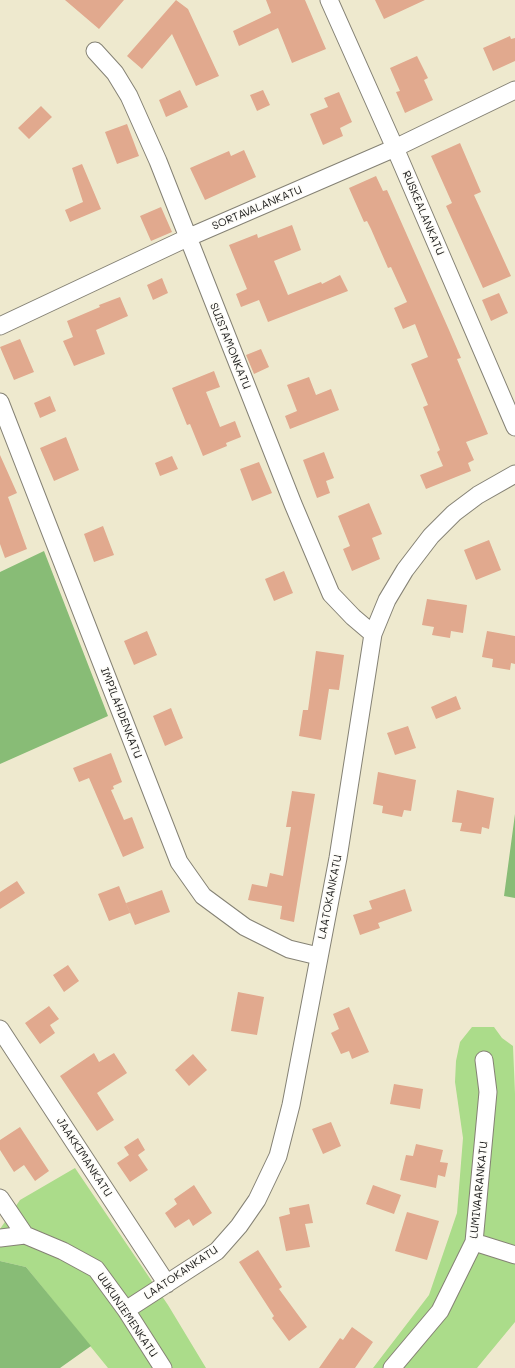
<!DOCTYPE html>
<html>
<head>
<meta charset="utf-8">
<style>
  body { margin:0 }
  canvas { display:block; background:#eee9ce }
</style>
</head>
<body>
<canvas width="515" height="1368"></canvas>
<script>
const g = document.querySelector('canvas').getContext('2d');
g.lineJoin = 'round';
function fill(path, color) {
  g.fillStyle = color;
  g.fill(path, 'evenodd');
}
function toPath(rows) {
  const path = new Path2D();
  for (const r of rows) {
    path.moveTo(r[0], r[1]);
    for (let i = 2; i < r.length; i += 2) path.lineTo(r[i], r[i + 1]);
  }
  return path;
}
function strokePath(path, color, width, dash) {
  g.strokeStyle = color;
  g.lineWidth = width;
  g.lineCap = dash ? 'butt' : 'round';
  g.setLineDash(dash || []);
  g.stroke(path);
}
function drawText(font, color, halo, rows, align = 'center') {
  g.font = font + ' Mali,sans-serif';
  g.lineWidth = 3;
  g.setLineDash([]);
  g.textBaseline = 'middle';
  g.strokeStyle = halo;
  g.fillStyle = color;
  for (const [text, x, y, turn = 0] of rows) {
    g.save();
    g.translate(x, y);
    g.rotate((+turn || 0) * Math.PI / 180);
    g.textAlign = isNaN(turn) ? turn : align;
    if (halo) g.strokeText(text, 0, 0);
    g.fillText(text, 0, 0);
    g.restore();
  }
}
fill(toPath([
  [472,1027,494,1027,502,1038,513,1046,515,1094,515,1322,477,1368,373,1368,429,1295,457,1213,463,1138,455,1082,456,1061,460,1042],
  [75,1168,168,1305,206,1368,108,1368,26,1267,0,1261,0,1229,20,1200]
]), '#abdc8a');
fill(toPath([
  [44,551,108,716,0,764,0,572],
  [515,814,515,898,504,896],
  [0,1261,26,1267,91,1346,60,1368,0,1368]
]), '#88bc76');
fill(toPath([
  [65,0,124,0,99,29],
  [176,0,188,9,219,76,196,86,172,34,142,69,127,56],
  [266,0,305,0,326,49,292,63,278,28,239,46,233,31,271,13],
  [375,0,425,0,384,19],
  [510,36,511,39,515,38,515,61,493,71,483,48],
  [417,56,428,78,424,80,433,100,405,113,396,92,400,91,390,68],
  [180,90,188,107,166,117,159,100],
  [263,90,270,105,257,111,250,95],
  [339,92,352,122,340,128,343,136,323,145,310,114,328,107,324,98],
  [41,106,52,117,29,139,18,128],
  [127,124,139,156,117,164,105,132],
  [460,143,481,192,474,195,511,276,483,288,446,206,452,203,431,156],
  [244,150,256,177,205,200,190,168,229,151,231,156],
  [82,164,101,209,70,222,65,210,83,202,72,168],
  [376,176,383,191,387,190,449,330,461,358,457,359,488,434,466,442,474,460,468,463,471,471,426,489,420,475,443,466,437,452,440,450,423,407,428,405,411,364,428,357,415,324,403,329,394,308,407,302,391,267,388,268,371,229,367,221,364,222,349,188],
  [161,207,172,232,151,241,140,216],
  [292,225,301,250,274,261,288,295,321,282,322,284,340,275,348,291,268,322,259,300,241,307,236,294,247,289,229,245,257,234,258,238],
  [162,278,168,293,153,300,147,285],
  [499,293,508,313,491,321,482,300],
  [120,297,128,316,96,330,105,354,74,366,63,341,73,337,67,321,100,307,99,305],
  [20,339,34,372,14,380,0,347],
  [261,349,269,367,254,374,246,355],
  [214,371,220,387,206,392,220,427,235,421,241,437,226,443,227,446,203,456,190,424,187,425,172,388],
  [309,377,316,395,331,389,339,410,290,429,285,416,297,411,287,385],
  [50,396,56,411,40,418,34,403],
  [66,437,79,470,54,481,40,448],
  [324,452,334,478,326,481,330,493,317,498,303,460],
  [0,455,17,493,8,497,27,549,5,558,0,544],
  [172,456,178,469,160,476,155,463],
  [259,462,272,493,252,501,240,469],
  [369,503,382,534,372,538,380,559,352,571,343,549,350,546,338,516],
  [103,526,114,555,94,562,84,534],
  [489,540,501,570,476,580,464,550],
  [284,571,293,593,274,601,265,579],
  [427,599,467,605,463,633,451,631,450,638,432,635,434,627,422,625],
  [147,631,157,655,134,665,124,641],
  [487,631,515,636,515,664,511,663,510,670,492,667,493,659,482,657],
  [316,651,344,655,339,690,329,689,321,740,299,736,303,710,308,710],
  [456,696,461,709,436,719,431,707],
  [171,708,183,738,165,746,153,716],
  [408,726,416,748,395,755,387,733],
  [111,753,122,782,113,786,114,789,111,790,124,820,132,817,144,848,123,857,89,778,79,782,73,768],
  [378,772,416,780,411,811,404,810,402,817,382,813,383,806,373,804],
  [457,790,494,798,489,829,482,827,481,834,460,831,462,823,452,822],
  [292,791,315,794,294,922,280,919,282,906,248,900,252,884,267,887,270,873,283,876,291,827,286,827],
  [17,881,25,893,0,909,0,892],
  [119,886,130,913,109,921,98,894],
  [405,889,412,911,378,923,380,928,360,935,353,915,372,909,369,901],
  [162,890,170,912,135,925,126,903],
  [68,965,79,981,64,992,53,975],
  [238,992,264,997,257,1035,231,1031],
  [49,1006,59,1019,50,1025,55,1033,40,1044,25,1023],
  [349,1007,369,1052,352,1059,349,1051,341,1054,331,1033,339,1029,333,1014],
  [94,1053,99,1062,114,1053,127,1073,97,1093,114,1120,97,1131,60,1076],
  [193,1054,207,1070,189,1086,175,1070],
  [394,1084,423,1089,420,1109,390,1104],
  [331,1122,341,1146,323,1154,312,1129],
  [20,1127,49,1171,35,1181,24,1165,14,1172,0,1150,0,1140],
  [138,1138,145,1150,138,1155,148,1170,130,1182,117,1163,129,1155,124,1147],
  [416,1144,443,1150,440,1162,448,1163,445,1177,438,1175,436,1188,400,1180,406,1155,413,1156],
  [194,1185,212,1213,193,1226,189,1219,175,1228,165,1213,177,1204,174,1199],
  [373,1185,401,1195,394,1214,366,1204],
  [309,1204,313,1223,305,1224,310,1247,286,1251,279,1217,290,1214,289,1208],
  [407,1212,439,1221,427,1260,395,1251],
  [258,1250,282,1287,279,1289,307,1327,289,1341,272,1318,274,1316,239,1262],
  [352,1327,373,1342,355,1368,319,1368,340,1338,343,1340]
]), '#e1a98e');
const minor = toPath([
  [329,0,395,148,515,427],
  [95,51,115,73,129,96,158,161,293,504,331,594,353,617,373,634],
  [0,326,187,238,395,148,515,90],
  [0,402,179,862,203,896,245,927,289,949,318,956],
  [0,1029,167,1284],
  [0,1198,25,1235],
  [0,1238,25,1235,63,1251,96,1269,126,1310,163,1368],
  [474,1242,515,1255],
  [126,1310,217,1251,239,1226,257,1200,278,1156,291,1105,338,858,373,634,387,600,405,570,431,536,454,513,478,495,515,474],
  [392,1368,440,1311,474,1242,488,1092,484,1060]
]);
strokePath(minor, '#858275', 19);
strokePath(minor, '#fff', 17);
drawText('11px', '#1c1c1c', '#fdfcf7', [
  ["SORTAVALANKATU",257,208,-23],
  ["RUSKEALANKATU",423,213,67],
  ["SUISTAMONKATU",230,346,68],
  ["IMPILAHDENKATU",121,713,69],
  ["LAATOKANKATU",330,897,-79],
  ["JAAKKIMANKATU",84,1157,57],
  ["LUMIVAARANKATU",479,1190,-84],
  ["LAATOKANKATU",181,1273,-34],
  ["UUKUNIEMENKATU",127,1315,56]
]);
</script>
</body>
</html>
